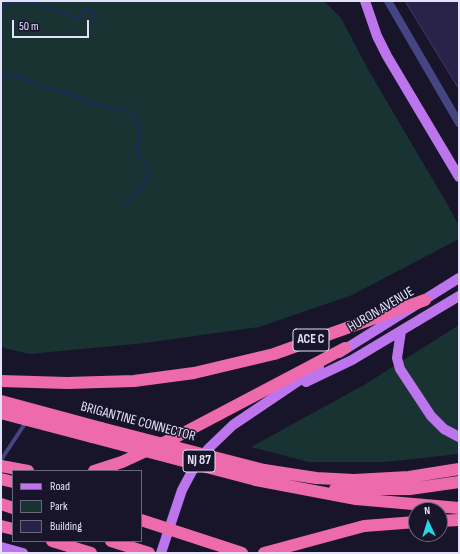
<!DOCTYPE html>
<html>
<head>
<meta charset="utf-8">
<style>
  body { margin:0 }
  #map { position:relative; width:460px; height:554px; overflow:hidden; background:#18152a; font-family:"Sofia Sans Condensed",sans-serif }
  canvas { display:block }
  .frame { position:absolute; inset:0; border:2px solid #e3e1fb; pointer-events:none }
  .legend { position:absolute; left:12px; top:470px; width:130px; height:72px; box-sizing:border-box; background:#18152a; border:1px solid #69677e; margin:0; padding:5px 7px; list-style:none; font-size:12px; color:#e3e1fb }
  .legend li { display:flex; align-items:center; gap:8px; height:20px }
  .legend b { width:20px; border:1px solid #69677e }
  .north { position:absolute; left:408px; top:502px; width:40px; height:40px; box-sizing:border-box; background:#18152a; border:1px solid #69677e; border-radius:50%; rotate:356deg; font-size:11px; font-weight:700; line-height:16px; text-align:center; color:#e3e1fb }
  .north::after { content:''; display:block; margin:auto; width:14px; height:18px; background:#24d7e4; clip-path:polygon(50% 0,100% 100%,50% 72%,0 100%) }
  .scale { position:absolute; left:12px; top:20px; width:77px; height:18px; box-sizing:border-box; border:2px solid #e3e1fb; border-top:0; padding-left:5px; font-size:12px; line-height:14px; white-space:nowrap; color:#e3e1fb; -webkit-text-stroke:3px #18152a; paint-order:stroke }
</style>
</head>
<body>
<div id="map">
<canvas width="460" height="554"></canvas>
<div class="frame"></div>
<ul class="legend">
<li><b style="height:5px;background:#bd75ee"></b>Road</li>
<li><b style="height:11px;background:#183331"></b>Park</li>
<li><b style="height:11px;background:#292349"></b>Building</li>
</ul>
<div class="north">N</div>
<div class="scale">50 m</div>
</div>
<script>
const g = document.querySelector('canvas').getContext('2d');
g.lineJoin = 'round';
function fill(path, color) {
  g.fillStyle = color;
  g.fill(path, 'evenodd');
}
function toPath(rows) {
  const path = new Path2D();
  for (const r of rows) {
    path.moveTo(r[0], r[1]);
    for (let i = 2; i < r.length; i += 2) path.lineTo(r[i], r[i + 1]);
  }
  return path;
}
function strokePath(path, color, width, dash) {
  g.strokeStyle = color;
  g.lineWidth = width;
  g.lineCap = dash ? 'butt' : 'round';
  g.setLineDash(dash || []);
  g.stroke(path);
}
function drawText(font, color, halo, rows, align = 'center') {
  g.font = font + ' "Sofia Sans Condensed",sans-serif';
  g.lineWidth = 3;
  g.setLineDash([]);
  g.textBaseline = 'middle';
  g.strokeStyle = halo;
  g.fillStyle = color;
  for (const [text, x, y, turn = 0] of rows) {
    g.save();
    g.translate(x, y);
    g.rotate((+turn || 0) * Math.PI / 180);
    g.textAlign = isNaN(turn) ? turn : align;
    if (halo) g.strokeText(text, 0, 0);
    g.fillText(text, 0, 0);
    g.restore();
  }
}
fill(toPath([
  [1,1,324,1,341,18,370,73,449,207,459,226,459,239,352,295,259,327,145,343,29,354,1,347],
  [459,325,459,454,384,462,309,462,251,447,364,385]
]), '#183331');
strokePath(toPath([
  [28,1,79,18,83,11,85,9,91,10,94,15,95,24],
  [1,9,8,3,18,5,26,1],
  [1,74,28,80,37,85,71,94,92,103,133,113,140,132,137,152,149,170,145,182,125,204]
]), '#182f4f', 3);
const building = toPath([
  [405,1,459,1,459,89,405,1]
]);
fill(building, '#292349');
strokePath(building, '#413872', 1);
strokePath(toPath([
  [1,460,26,422]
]), '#464583', 4);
strokePath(toPath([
  [388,1,459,123]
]), '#464583', 8);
strokePath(toPath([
  [365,1,377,36,387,56,459,177],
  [401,331,397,358,400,369,431,416,444,429,459,437],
  [339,353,459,278],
  [306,382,352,360,459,296],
  [1,547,23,553],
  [161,553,182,490,196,464,209,448,233,425,319,367]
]), '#bd75ee', 10);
strokePath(toPath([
  [1,381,67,383,134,381,194,373,274,354,425,300],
  [1,401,101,428],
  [1,413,92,437],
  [1,466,28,471],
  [264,470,316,478,354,480,409,477,459,469],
  [94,471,122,462,176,437,345,348],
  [1,479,13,482],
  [256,480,356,499,459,508],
  [335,489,410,489,459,482],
  [1,504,13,508],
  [141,520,242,553],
  [440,521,459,520],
  [1,526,13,529],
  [52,541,91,553],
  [111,541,149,553],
  [264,553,364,526,416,522]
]), '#ed6bad', 12);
strokePath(toPath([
  [101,428,264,470],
  [92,437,256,480]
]), '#ed6bad', 12);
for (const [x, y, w] of [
  [311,340,36],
  [199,461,32]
]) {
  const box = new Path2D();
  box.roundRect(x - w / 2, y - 11, w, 22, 3);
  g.fillStyle = '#18152a';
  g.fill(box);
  strokePath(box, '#e3e1fb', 1);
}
drawText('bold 13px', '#e3e1fb', null, [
  ["ACE C",311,340],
  ["NJ 87",199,461]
]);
drawText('14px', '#e3e1fb', '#18152a', [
  ["HURON AVENUE",381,310,-31],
  ["BRIGANTINE CONNECTOR",138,422,15]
]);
</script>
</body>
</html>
